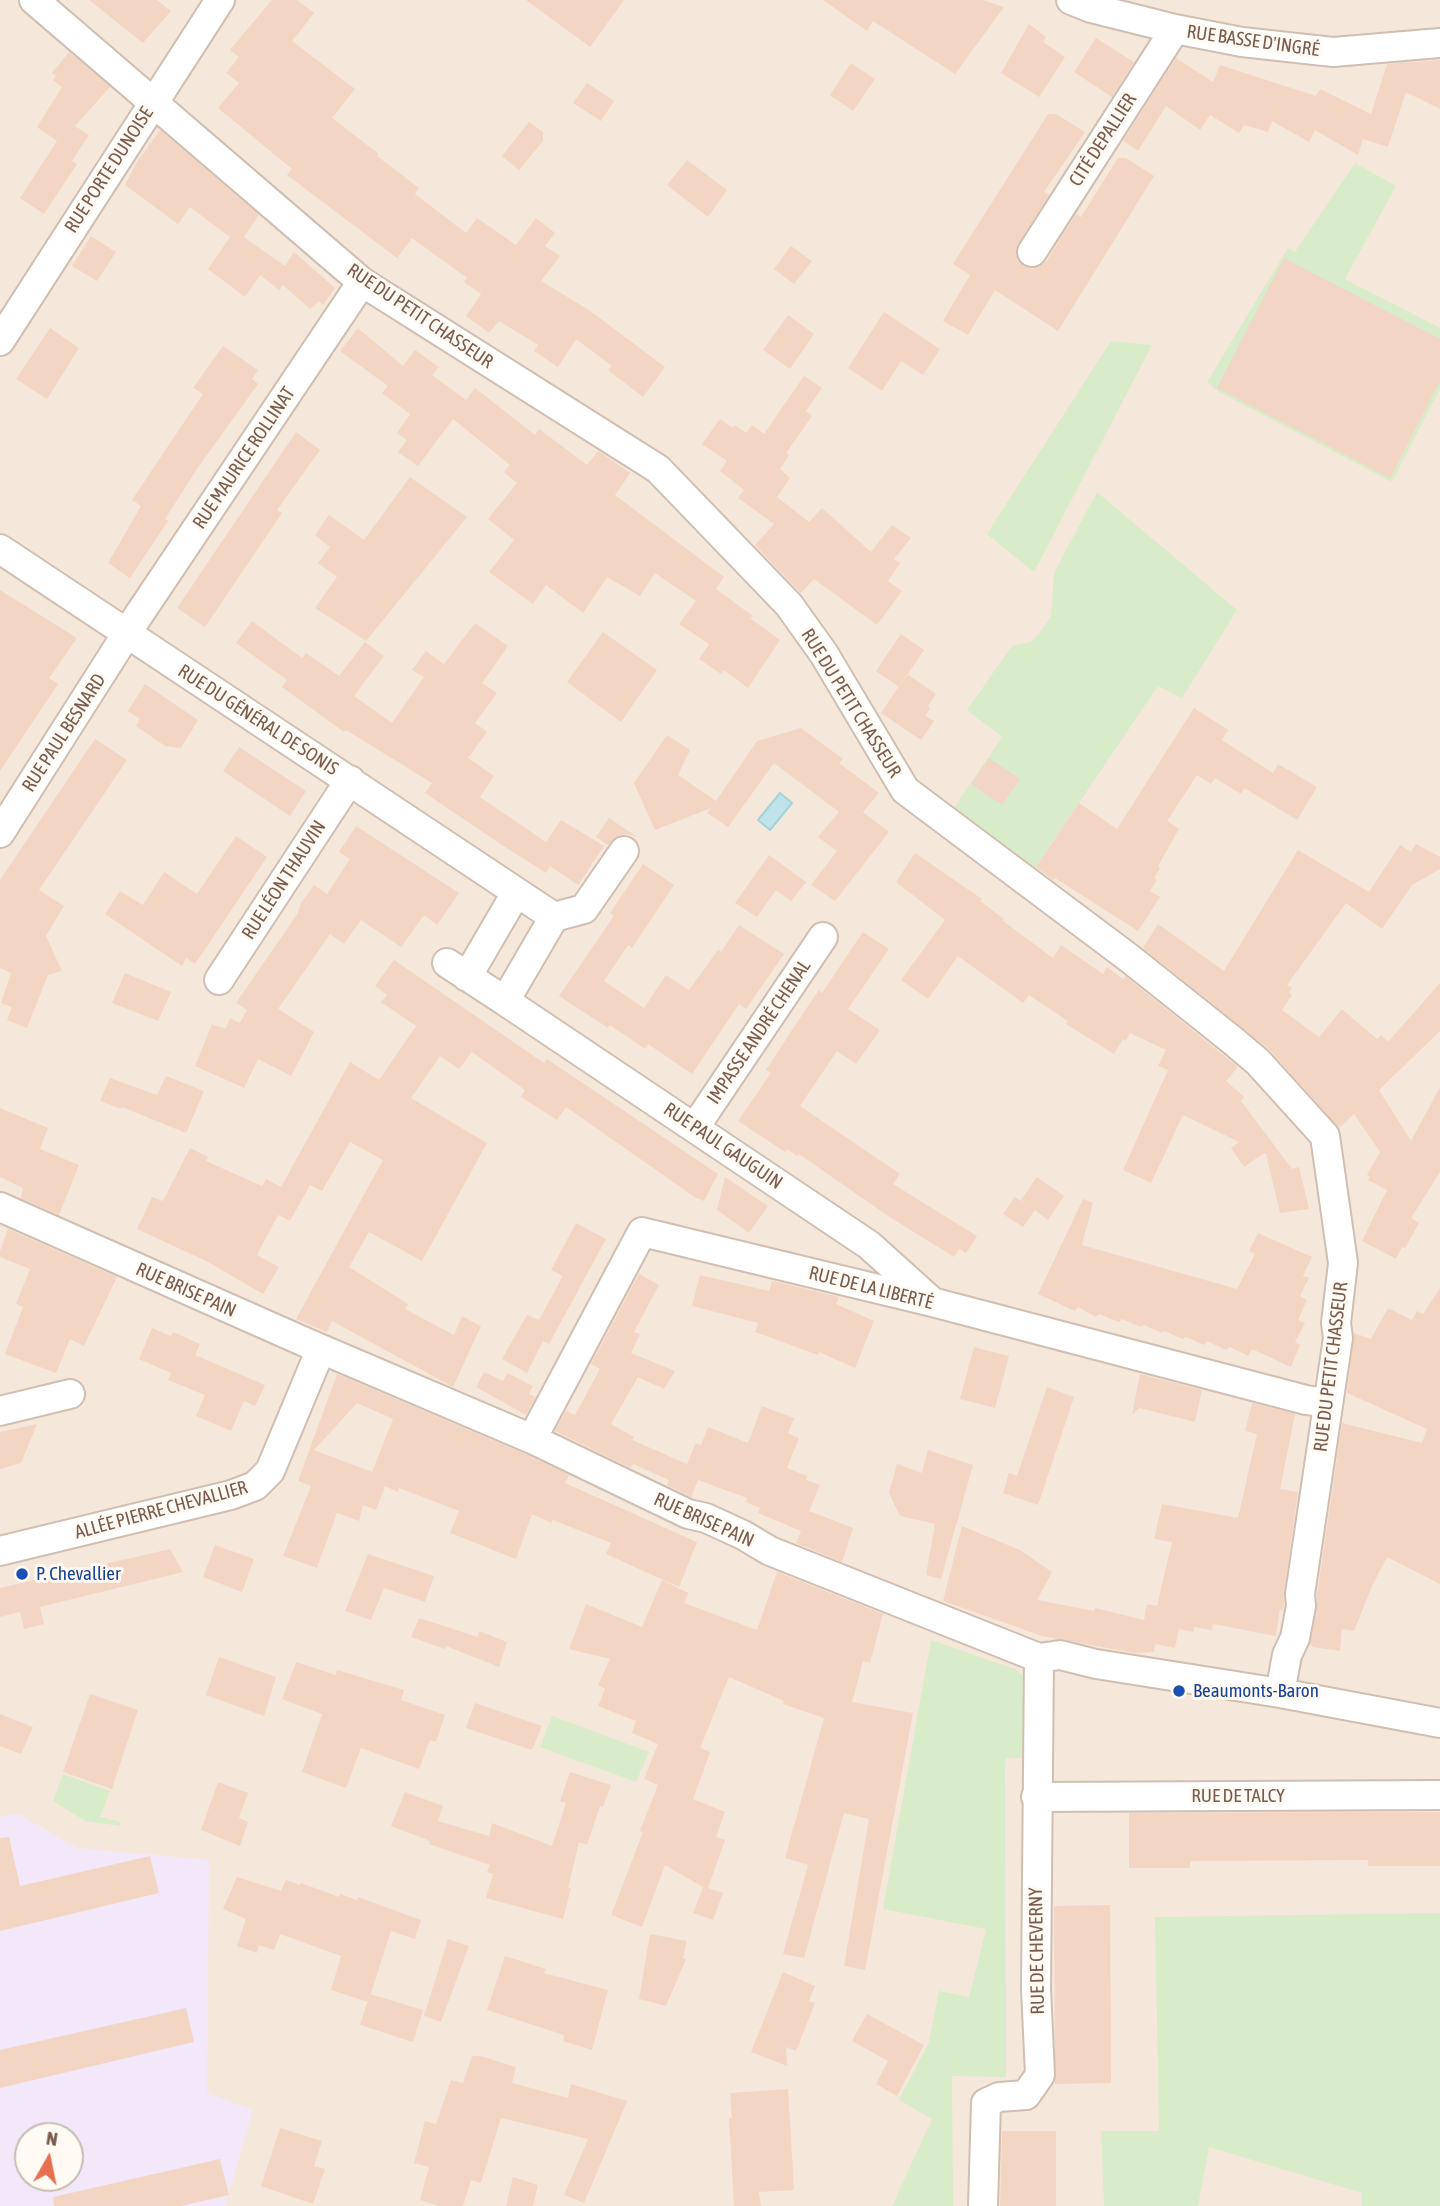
<!DOCTYPE html>
<html>
<head>
<meta charset="utf-8">
<style>
  body { margin:0 }
  #map { position:relative; width:1440px; height:2206px; overflow:hidden; background:#fdf6ec; font-family:"Asap Condensed",sans-serif }
  canvas { display:block }
  .north { position:absolute; left:14px; top:2122px; width:70px; height:70px; box-sizing:border-box; background:#fffaf3; border:2px solid #cabbb1; border-radius:50%; rotate:9deg; font-size:19px; font-weight:700; line-height:28px; text-align:center; color:#7a5c4d }
  .north::after { content:''; display:block; margin:auto; width:24px; height:32px; background:#e76f51; clip-path:polygon(50% 0,100% 100%,50% 72%,0 100%) }
</style>
</head>
<body>
<div id="map">
<canvas width="1440" height="2206"></canvas>
<div class="north">N</div>
</div>
<script>
const g = document.querySelector('canvas').getContext('2d');
g.lineJoin = 'round';
function fill(path, color) {
  g.fillStyle = color;
  g.fill(path, 'evenodd');
}
function toPath(rows) {
  const path = new Path2D();
  for (const r of rows) {
    path.moveTo(r[0], r[1]);
    for (let i = 2; i < r.length; i += 2) path.lineTo(r[i], r[i + 1]);
  }
  return path;
}
function strokePath(path, color, width, dash) {
  g.strokeStyle = color;
  g.lineWidth = width;
  g.lineCap = dash ? 'butt' : 'round';
  g.setLineDash(dash || []);
  g.stroke(path);
}
function drawText(font, color, halo, rows, align = 'center') {
  g.font = font + ' "Asap Condensed",sans-serif';
  g.lineWidth = 6;
  g.setLineDash([]);
  g.textBaseline = 'middle';
  g.strokeStyle = halo;
  g.fillStyle = color;
  for (const [text, x, y, turn = 0] of rows) {
    g.save();
    g.translate(x, y);
    g.rotate((+turn || 0) * Math.PI / 180);
    g.textAlign = isNaN(turn) ? turn : align;
    if (halo) g.strokeText(text, 0, 0);
    g.fillText(text, 0, 0);
    g.restore();
  }
}
fill(toPath([
  [0,0,1440,0,1440,2206,0,2206],
  [28,2136,70,2136,70,2178,28,2178]
]), '#f5e8da');
fill(toPath([
  [19,1814,77,1848,209,1860,207,2093,253,2110,225,2206,0,2206,0,1817],
  [28,2136,70,2136,70,2178,28,2178]
]), '#f3e8fa');
fill(toPath([
  [1355,163,1396,186,1345,279,1440,328,1440,389,1392,482,1219,392,1207,382,1288,248,1295,252],
  [1111,341,1152,345,1034,572,987,534],
  [1097,492,1237,610,1182,698,1158,686,1032,872,951,812,1002,737,967,710,1012,646,1031,642,1042,630,1051,616,1054,573],
  [931,1640,1015,1669,1026,1679,1022,1758,1006,1758,1005,1768,1006,2077,952,2076,953,2206,892,2206,932,2119,899,2100,929,2042,939,1991,969,1997,986,1929,883,1909],
  [552,1716,649,1752,636,1782,540,1747],
  [63,1774,110,1791,100,1817,121,1822,120,1826,85,1821,53,1801],
  [1440,1913,1440,2206,1362,2206,1362,2193,1209,2147,1198,2206,1104,2206,1101,2131,1159,2131,1155,1917]
]), '#d8ecc9');
const water = toPath([
  [780,793,792,803,770,830,758,820,780,793]
]);
fill(water, '#bfe3e8');
strokePath(water, '#a5d3da', 2);
fill(toPath([
  [89,0,157,0,171,11,143,43],
  [272,0,297,0,314,13,292,41,355,89,332,118,379,154,377,156,419,188,415,194,466,233,477,218,516,245,536,218,555,233,545,246,560,256,541,281,589,310,665,367,643,397,608,370,612,366,576,339,558,367,534,351,538,345,499,321,489,333,466,316,481,294,464,282,467,278,412,238,397,258,287,175,292,169,218,108,239,83,226,73,239,57,230,50],
  [526,0,624,0,590,47],
  [823,0,983,0,1004,7,955,74,873,21,867,31],
  [1029,24,1046,37,1043,42,1065,57,1039,97,1001,73],
  [1096,38,1134,62,1112,97,1074,72],
  [69,52,110,87,75,126,89,135,72,161,77,164,44,214,20,198,57,141,37,127,62,87,53,80,56,76,52,73],
  [1176,58,1213,82,1220,65,1316,96,1320,89,1371,114,1387,64,1440,60,1440,109,1406,92,1388,147,1363,139,1358,155,1315,130,1309,142,1272,121,1268,132,1244,125,1239,133,1210,115,1200,130,1166,106,1138,151,1123,141],
  [851,63,875,79,853,111,830,95],
  [587,83,614,101,601,121,573,103],
  [1048,114,1056,114,1085,132,1044,192,1049,195,1018,244,1016,251,1017,259,1024,266,1032,269,1040,266,1046,262,1076,214,1081,217,1118,158,1126,158,1154,176,1058,331,995,290,968,335,943,321,970,275,953,264],
  [529,122,543,132,543,141,519,170,502,156],
  [160,130,259,215,244,237,285,266,294,252,335,288,323,305,319,301,310,309,283,285,279,290,260,275,245,297,208,269,230,237,190,207,178,224,125,185,137,162],
  [687,160,727,190,708,217,667,185],
  [91,236,116,252,97,281,72,266],
  [791,246,812,261,794,284,774,269],
  [1284,258,1440,339,1440,381,1390,478,1217,388],
  [884,312,940,349,923,375,901,361,882,391,848,368],
  [788,315,814,334,790,369,763,350],
  [50,328,79,348,47,399,16,379],
  [358,328,403,366,415,350,439,367,432,375,466,400,475,388,535,435,539,429,587,465,598,451,630,473,615,495,724,577,716,589,753,616,750,618,780,640,748,688,724,670,721,674,699,659,709,644,679,624,696,601,655,573,640,596,607,577,583,613,546,585,533,604,489,572,514,540,488,519,517,483,504,472,510,465,453,419,418,466,398,452,407,440,397,433,410,414,382,393,388,386,340,351],
  [223,346,258,370,252,379,258,384,199,466,165,519,168,521,130,578,108,563,141,506,132,500,203,394,193,388],
  [804,376,822,388,806,411,812,416,786,453,789,455,780,469,790,478,777,497,809,522,822,508,871,552,892,525,911,538,894,559,900,563,888,581,902,591,877,625,814,579,801,593,795,587,755,545,774,524,738,498,744,490,720,471,727,461,702,444,720,419,733,428,735,425,746,433,752,425,764,434],
  [296,432,320,450,277,510,282,513,205,627,177,608],
  [410,477,467,517,366,641,315,608,337,577,318,563,330,547,315,535,329,515,364,540],
  [0,590,77,638,49,678,58,684,0,771],
  [252,621,302,658,306,653,339,676,365,642,384,656,354,696,392,723,424,677,412,670,426,651,444,664,475,623,508,646,482,683,497,693,475,723,487,732,468,758,494,776,480,797,546,842,561,820,604,846,578,885,550,866,546,873,505,847,425,793,432,783,346,730,344,732,282,687,287,680,236,643],
  [603,632,657,670,621,722,567,682],
  [901,634,924,650,899,687,876,671],
  [907,674,936,694,928,706,930,708,925,716,934,721,921,740,881,713],
  [145,684,198,720,181,748,165,746,136,726,140,719,128,711],
  [1194,708,1228,730,1222,740,1273,773,1278,764,1317,787,1297,820,1244,788,1241,794,1215,778,1211,784,1197,775,1167,821,1179,829,1158,866,1160,868,1154,878,1157,880,1150,891,1160,897,1138,931,1055,878,1053,880,1036,867,1079,803,1117,829],
  [801,728,843,759,839,763,879,793,863,812,889,832,835,901,811,885,837,851,818,837,839,812,774,763,728,827,707,813,711,808,655,830,634,783,667,735,690,750,678,775,716,801,757,741],
  [95,739,127,760,39,890,64,906,46,936,62,971,48,975,27,1028,7,1020,12,1007,1,1003,11,973,0,968,0,880],
  [239,747,306,791,290,816,223,771],
  [989,758,1020,779,1002,805,971,784],
  [609,818,637,837,625,834,618,836,608,845,596,837],
  [356,826,459,893,437,925,424,915,401,947,361,920,344,944,330,934,278,1009,314,1032,291,1076,258,1059,244,1088,195,1066,212,1024,226,1029,230,1018,240,1023,247,1010,236,1003,298,913,301,903,314,885,327,894,350,859,339,852],
  [236,836,267,857,195,964,186,958,182,966,105,914,120,891,143,905,164,872,197,894],
  [1416,844,1440,857,1440,869,1412,885,1382,929,1346,903,1287,985,1292,988,1289,992,1292,995,1282,1010,1319,1037,1342,1009,1377,1039,1381,1035,1388,1042,1440,983,1440,1031,1379,1090,1411,1141,1440,1087,1440,1172,1411,1218,1419,1223,1405,1248,1402,1247,1396,1259,1362,1241,1387,1190,1368,1180,1370,1177,1367,1175,1380,1152,1354,1114,1339,1128,1269,1049,1143,948,1158,924,1224,971,1298,850,1369,892,1400,845,1411,852],
  [915,853,982,899,980,901,1004,919,1003,921,1053,958,1061,945,1103,974,1107,967,1123,979,1125,976,1238,1067,1226,1081,1244,1097,1241,1101,1292,1169,1299,1167,1309,1209,1280,1213,1266,1154,1264,1153,1244,1167,1231,1148,1239,1142,1183,1115,1151,1183,1123,1170,1168,1070,1158,1066,1166,1050,1130,1033,1126,1041,1123,1039,1114,1054,1066,1024,1068,1021,1029,995,1023,1003,958,956,928,999,901,980,945,920,896,882],
  [769,855,806,882,791,901,776,890,757,917,735,903],
  [643,864,674,885,632,948,628,945,604,981,644,1008,666,975,689,990,718,950,721,952,739,925,784,954,746,1009,739,1004,692,1074,648,1044,645,1049,610,1025,608,1028,559,996,614,916,610,913],
  [863,932,889,949,848,1009,880,1030,856,1064,837,1051,800,1106,900,1174,893,1184,977,1236,966,1253,959,1249,954,1257,888,1216,799,1154,797,1156,787,1149,785,1152,738,1121,771,1073,766,1070,796,1024,819,990,822,993],
  [394,960,544,1063,547,1059,718,1174,704,1201,696,1198,566,1107,557,1120,521,1097,525,1090,472,1052,459,1069,440,1056,411,1098,487,1143,422,1261,369,1232,349,1267,408,1304,405,1309,454,1335,462,1316,481,1326,453,1387,332,1321,327,1332,296,1319,383,1160,350,1142,322,1191,310,1185,290,1221,278,1215,257,1255,279,1267,263,1294,208,1262,137,1229,152,1197,163,1201,190,1148,208,1157,206,1161,262,1186,266,1179,281,1187,350,1062,379,1080,416,1026,381,1002,387,995,375,986],
  [125,973,171,992,158,1021,112,1003],
  [166,1076,204,1091,186,1133,122,1107,121,1109,100,1101,110,1078,157,1095],
  [0,1108,48,1128,40,1149,79,1165,59,1215,21,1198,23,1188,0,1177],
  [725,1177,768,1206,749,1233,717,1210],
  [1037,1177,1064,1196,1048,1220,1035,1210,1023,1227,1003,1214,1015,1197,1027,1205,1021,1200],
  [1083,1199,1093,1203,1082,1245,1237,1289,1255,1254,1249,1251,1258,1233,1312,1257,1303,1276,1309,1278,1300,1296,1307,1300,1298,1320,1305,1323,1295,1342,1300,1345,1291,1367,1252,1349,1248,1356,1230,1347,1226,1350,1207,1341,1204,1345,1186,1337,1183,1339,1164,1331,1162,1333,1144,1325,1141,1327,1122,1319,1119,1322,1099,1314,1096,1317,1078,1307,1075,1311,1038,1294],
  [576,1223,606,1239,549,1344,543,1341,527,1373,502,1359,527,1315,539,1320,563,1276,551,1270],
  [8,1229,117,1277,84,1346,70,1339,56,1373,5,1354,23,1307,16,1304,30,1269,0,1257,0,1251],
  [639,1274,659,1285,634,1332,640,1334,631,1353,675,1371,664,1389,638,1377,611,1424,634,1437,632,1440,687,1464,696,1443,701,1445,708,1427,748,1443,762,1406,794,1418,788,1433,799,1438,787,1468,807,1476,806,1480,820,1485,809,1511,853,1528,842,1562,796,1543,801,1531,758,1513,760,1508,746,1502,747,1498,698,1480,691,1497,667,1485,669,1480,633,1464,631,1468,555,1431,566,1411,575,1415,600,1369,591,1364],
  [700,1275,769,1291,772,1281,839,1297,836,1304,874,1321,855,1368,819,1352,818,1355,755,1332,758,1323,692,1306],
  [1440,1288,1440,1584,1387,1557,1372,1586,1354,1631,1342,1629,1340,1651,1313,1647,1310,1644,1317,1609,1317,1595,1342,1423,1422,1443,1427,1429,1347,1393,1354,1333,1371,1339,1388,1308,1412,1320,1417,1311,1423,1314],
  [152,1328,171,1336,173,1332,200,1344,195,1355,265,1385,255,1406,244,1401,231,1431,196,1416,205,1395,168,1380,171,1373,139,1359],
  [974,1347,1009,1356,995,1408,960,1399],
  [484,1372,503,1381,507,1373,533,1386,529,1394,536,1397,526,1415,476,1387],
  [337,1374,525,1454,569,1475,565,1483,697,1542,679,1587,606,1554,611,1543,553,1520,551,1523,532,1514,516,1559,450,1533,459,1511,399,1488,398,1492,385,1486,376,1510,363,1505,359,1521,337,1513,317,1568,283,1556,311,1486,298,1481],
  [357,1403,393,1419,372,1472,314,1450],
  [1140,1374,1202,1390,1195,1422,1139,1408,1132,1415],
  [1047,1387,1074,1397,1038,1505,1003,1493,1009,1473,1017,1476],
  [1252,1403,1295,1414,1280,1489,1298,1492,1284,1592,1284,1605,1283,1612,1280,1609,1276,1636,1213,1624,1212,1630,1194,1627,1193,1632,1179,1629,1175,1648,1155,1644,1154,1652,1135,1653,1042,1636,943,1601,962,1526,1020,1550,1052,1572,1037,1600,1094,1611,1095,1608,1144,1620,1147,1604,1157,1606,1172,1542,1154,1539,1162,1504,1238,1518,1257,1434,1245,1431],
  [37,1424,21,1463,0,1469,0,1432],
  [928,1450,973,1465,941,1579,926,1575,935,1524,900,1516,889,1493,897,1464,922,1473],
  [215,1545,254,1559,242,1592,203,1577],
  [170,1549,183,1572,40,1607,44,1624,24,1629,20,1612,0,1617,0,1588],
  [368,1554,434,1576,425,1602,384,1588,371,1620,345,1611],
  [777,1572,883,1614,870,1663,863,1661,852,1702,913,1713,865,1970,844,1966,869,1819,844,1813,804,1958,783,1954,808,1865,785,1858,824,1718,783,1704,784,1701,729,1677,700,1748,710,1752,693,1799,725,1812,716,1837,725,1840,708,1888,723,1893,713,1920,693,1913,703,1887,665,1865,642,1927,611,1915,643,1832,640,1831,658,1785,644,1779,658,1744,632,1733,636,1721,598,1706,605,1689,598,1685,610,1659,569,1649,586,1604,642,1627,662,1580,688,1593,684,1603,757,1630],
  [419,1618,478,1637,479,1631,507,1642,499,1667,446,1646,445,1649,411,1637],
  [219,1657,276,1677,264,1716,206,1695],
  [296,1662,336,1675,337,1670,404,1690,401,1700,445,1715,436,1742,430,1740,419,1769,361,1748,346,1788,302,1772,322,1714,282,1699],
  [90,1694,138,1710,112,1789,63,1772],
  [475,1703,542,1726,532,1750,466,1728],
  [0,1714,33,1727,21,1754,0,1746],
  [570,1772,611,1785,603,1807,600,1806,587,1845,579,1842,568,1888,571,1888,563,1919,486,1898,493,1874,487,1872,490,1865,429,1844,430,1841,391,1826,405,1792,443,1806,438,1821,489,1836,492,1823,552,1846,566,1803,560,1801],
  [218,1782,248,1793,239,1818,248,1822,240,1846,201,1830],
  [1440,1812,1440,1866,1368,1866,1368,1860,1190,1861,1190,1868,1129,1868,1129,1813],
  [9,1837,20,1886,150,1856,159,1893,0,1931,0,1838],
  [237,1877,281,1891,286,1880,300,1885,301,1883,339,1897,340,1894,357,1900,358,1897,421,1920,415,1939,391,1931,368,2002,331,1990,341,1956,280,1934,274,1950,259,1945,257,1953,237,1946,246,1919,223,1909],
  [1110,1905,1111,2083,1055,2084,1054,1906],
  [650,1934,687,1941,683,1958,686,1959,666,2006,639,1999],
  [448,1939,469,1946,441,2022,424,2016],
  [505,1956,546,1969,544,1973,608,1990,592,2050,563,2041,564,2035,487,2010],
  [783,1972,815,1986,809,2001,815,2003,796,2051,786,2047,787,2066,751,2052],
  [370,1994,423,2010,413,2042,360,2025],
  [186,2008,194,2042,0,2088,0,2050],
  [867,2014,924,2045,897,2096,876,2084,888,2061,852,2041],
  [472,2056,480,2056,516,2067,512,2083,568,2098,571,2084,627,2101,584,2203,564,2195,588,2139,501,2118,481,2183,471,2180,463,2206,439,2206,420,2200,429,2167,414,2163,425,2121,436,2124,451,2080,463,2083],
  [788,2089,794,2190,759,2192,761,2206,734,2206,729,2118,732,2118,730,2093],
  [280,2128,322,2141,314,2166,325,2169,313,2204,261,2186],
  [1002,2131,1056,2131,1056,2206,1000,2206],
  [220,2159,229,2195,181,2206,54,2206,53,2197],
  [513,2177,538,2185,533,2206,506,2206]
]), '#f3d5c3');
const minor = toPath([
  [34,0,362,282,658,469,789,605,824,654,905,790,1129,958,1232,1040,1258,1062,1325,1136,1343,1263,1336,1323,1338,1338,1300,1594,1301,1606,1295,1638,1287,1655,1280,1693],
  [1071,0,1091,8,1175,29,1242,42,1333,52,1440,43],
  [1032,252,1175,29],
  [0,341,220,0],
  [0,549,554,917,505,1001,447,963],
  [0,833,138,616,362,282],
  [554,917,584,909,624,851],
  [467,977,516,893],
  [219,980,350,780],
  [505,1001,869,1245,929,1299],
  [695,1127,823,937],
  [0,1207,307,1343,532,1439,688,1514,706,1518,743,1535,770,1551,1039,1658,1060,1655,1096,1664,1280,1693,1440,1723],
  [0,1411,70,1394],
  [532,1439,642,1232,932,1302,1306,1400,1328,1403],
  [0,1551,231,1495,255,1486,270,1471,321,1349],
  [1036,1797,1440,1795],
  [983,2206,986,2103,999,2097,1026,2095,1040,2075,1036,1989,1039,1658]
]);
strokePath(minor, '#d1beb0', 32);
strokePath(minor, '#fff', 28);
for (const [x, y, r, color] of [
  [22,1574,7,"#1a4fb4"],
  [1179,1691,7,"#1a4fb4"]
]) {
  const dot = new Path2D();
  dot.arc(x, y, r, 0, 2 * Math.PI);
  g.fillStyle = color;
  g.fill(dot);
  strokePath(dot, '#fffaf3', 2.5);
}
drawText('19px', '#7a5c4d', '#fffaf3', [
  ["RUE BASSE D'INGRÉ",1253,41,8],
  ["CITÉ DEPALLIER",1103,140,-57],
  ["RUE PORTE DUNOISE",109,170,-57],
  ["RUE DU PETIT CHASSEUR",420,316,34],
  ["RUE MAURICE ROLLINAT",244,458,-56],
  ["RUE DU PETIT CHASSEUR",851,703,58],
  ["RUE DU GÉNÉRAL DE SONIS",258,720,33],
  ["RUE PAUL BESNARD",64,733,-57],
  ["RUE LÉON THAUVIN",284,880,-57],
  ["IMPASSE ANDRÉ CHENAL",759,1032,-56],
  ["RUE PAUL GAUGUIN",723,1146,34],
  ["RUE DE LA LIBERTÉ",871,1288,14],
  ["RUE BRISE PAIN",186,1290,24],
  ["RUE DU PETIT CHASSEUR",1331,1367,-83],
  ["ALLÉE PIERRE CHEVALLIER",161,1510,-15],
  ["RUE BRISE PAIN",704,1520,24],
  ["RUE DE TALCY",1238,1796],
  ["RUE DE CHEVERNY",1037,1951,-91]
]);
drawText('19px', '#164399', '#fffaf3', [
  ["P. Chevallier",36,1574],
  ["Beaumonts-Baron",1193,1691]
], 'left');
</script>
</body>
</html>
